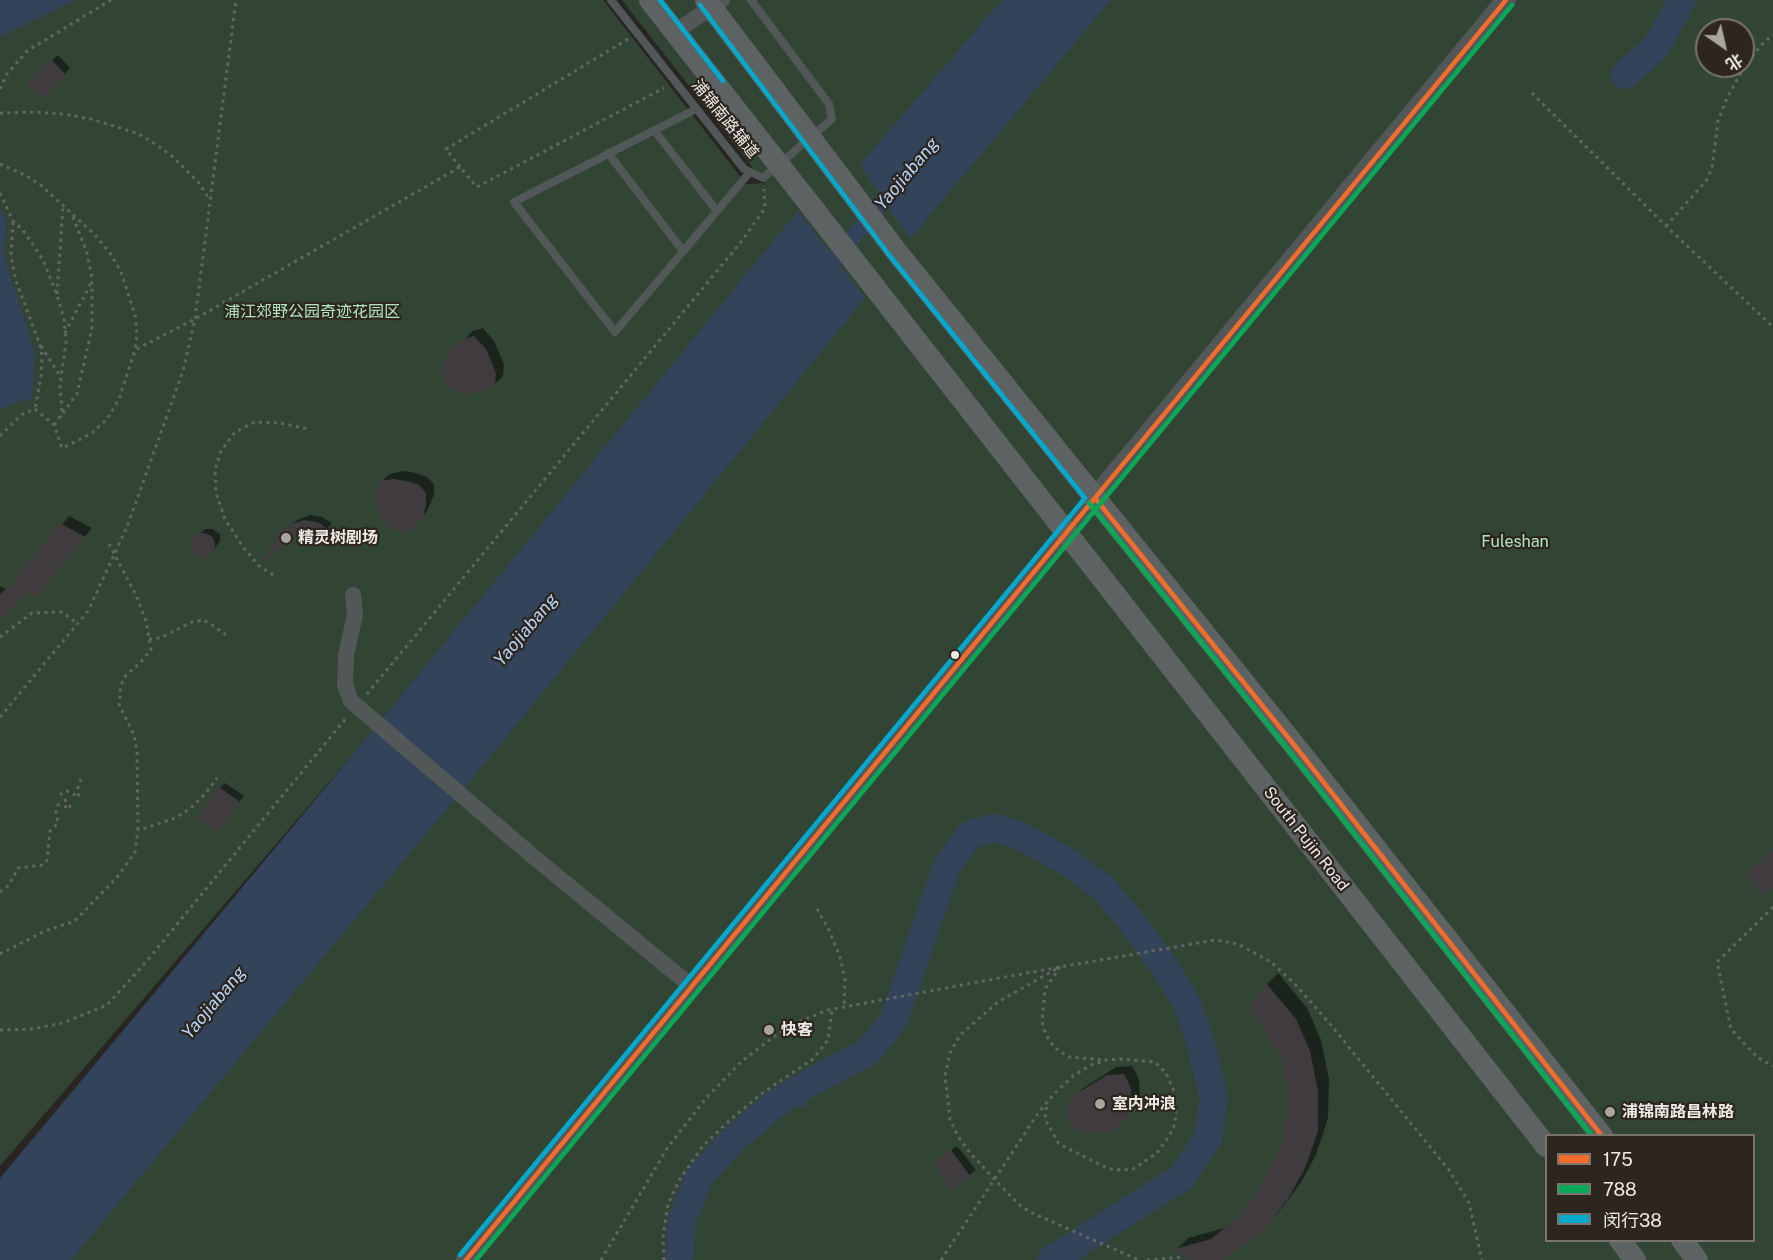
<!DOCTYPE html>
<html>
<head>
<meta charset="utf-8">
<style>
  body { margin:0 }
  #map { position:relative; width:1773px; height:1260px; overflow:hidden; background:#282522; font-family:"Public Sans","Noto Sans SC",sans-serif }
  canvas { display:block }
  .legend { position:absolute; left:1545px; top:1134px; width:210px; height:108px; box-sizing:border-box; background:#2c261e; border:2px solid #7a746e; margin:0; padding:8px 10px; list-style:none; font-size:18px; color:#eeeae5 }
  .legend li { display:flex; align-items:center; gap:12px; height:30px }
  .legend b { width:30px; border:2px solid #7a746e }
  .north { position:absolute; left:1695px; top:18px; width:60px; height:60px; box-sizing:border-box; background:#2c261e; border:2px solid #7a746e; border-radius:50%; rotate:146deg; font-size:16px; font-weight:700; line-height:24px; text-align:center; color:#eeeae5 }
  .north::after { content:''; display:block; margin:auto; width:21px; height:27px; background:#a9a5a1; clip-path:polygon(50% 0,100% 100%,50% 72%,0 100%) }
</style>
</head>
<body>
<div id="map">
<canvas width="1773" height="1260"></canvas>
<ul class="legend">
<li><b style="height:8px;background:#f36c2b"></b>175</li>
<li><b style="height:8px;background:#06aa56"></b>788</li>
<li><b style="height:8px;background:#00a9ce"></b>闵行38</li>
</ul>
<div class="north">北</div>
</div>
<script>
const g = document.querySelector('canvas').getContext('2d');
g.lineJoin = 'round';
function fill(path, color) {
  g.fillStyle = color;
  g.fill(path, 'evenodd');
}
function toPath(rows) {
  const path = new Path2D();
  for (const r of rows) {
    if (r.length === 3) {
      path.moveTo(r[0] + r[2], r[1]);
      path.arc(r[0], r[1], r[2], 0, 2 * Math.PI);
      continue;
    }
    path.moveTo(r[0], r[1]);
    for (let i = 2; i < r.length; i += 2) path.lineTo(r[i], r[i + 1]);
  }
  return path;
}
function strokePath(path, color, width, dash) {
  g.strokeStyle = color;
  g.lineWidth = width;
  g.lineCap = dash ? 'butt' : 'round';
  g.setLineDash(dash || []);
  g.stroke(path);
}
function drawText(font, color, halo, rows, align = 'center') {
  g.font = font + ' "Public Sans","Noto Sans SC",sans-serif';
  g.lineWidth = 4.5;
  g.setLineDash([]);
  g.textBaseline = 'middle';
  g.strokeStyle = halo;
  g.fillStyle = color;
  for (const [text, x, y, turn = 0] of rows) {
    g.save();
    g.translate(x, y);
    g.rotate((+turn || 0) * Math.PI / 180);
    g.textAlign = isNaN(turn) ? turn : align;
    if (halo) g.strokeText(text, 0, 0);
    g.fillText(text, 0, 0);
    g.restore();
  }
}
fill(toPath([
  [0,0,603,0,746,184,764,183,774,195,622,0,1773,0,1773,1260,0,1260,704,327,355,752,0,1166],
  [1707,30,1743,30,1743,66,1707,66],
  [1546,1136,1754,1136,1754,1240,1546,1240]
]), '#324535');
fill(toPath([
  [0,0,75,0,0,37],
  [1002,0,1111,0,910,239,860,165],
  [0,207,6,220,4,254,35,354,32,399,16,402,0,410],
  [798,211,865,298,494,752,71,1260,0,1260,0,1178,355,752]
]), '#33445a');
fill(toPath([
  [58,55,70,68,43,98,29,83],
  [483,328,494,341,504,364,503,376,494,385,451,353,473,331],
  [403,471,416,473,427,477,434,484,434,495,427,511,418,520,381,482,390,474],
  [310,515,322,517,332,523,323,534,288,527,299,519],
  [69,516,92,528,44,587,28,590,0,615,0,586,6,589,15,581],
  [205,529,212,529,220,534,220,541,210,554,202,556,196,554,192,548,193,540],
  [225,783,244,796,223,825,220,788],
  [1278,973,1307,1008,1321,1040,1329,1079,1328,1118,1316,1155,1300,1184,1277,1214,1265,1227,1219,1260,1190,1260,1177,1249,1188,1238,1224,1228,1245,1211,1265,1182,1284,1143,1290,1095,1267,984],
  [1132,1066,1139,1079,1140,1102,1126,1117,1073,1098,1082,1089,1116,1067],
  [957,1146,976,1170,953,1188,940,1158]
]), '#0007');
strokePath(toPath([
  [794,1092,805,1105]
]), '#33445a', 4.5);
strokePath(toPath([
  [821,275,897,185]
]), '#33445a', 16);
strokePath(toPath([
  [1625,75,1656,47,1682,0],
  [679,1260,682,1219,700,1176,732,1141,775,1104,818,1078,868,1052,893,1021,947,866,969,835,993,828,1017,834,1066,861,1103,888,1133,923,1165,967,1186,1002,1200,1041,1214,1097,1208,1138,1181,1178,1051,1260]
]), '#33445a', 28);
fill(toPath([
  [51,59,66,75,43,100,27,83],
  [474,336,486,349,496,373,495,386,489,389,464,395,453,391,446,384,441,369,449,352,463,339],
  [393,479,407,481,419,485,426,493,426,505,423,517,419,522,408,531,399,531,386,526,379,513,375,497,380,481],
  [304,520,317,522,328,529,318,541,302,535,292,539,264,561,262,560,280,532,292,524],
  [60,523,85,537,36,597,28,592,0,620,0,594,11,585],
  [203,545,12],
  [219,787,240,802,218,832,197,818],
  [1773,850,1773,888,1764,895,1746,873],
  [1266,983,1296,1019,1310,1051,1318,1091,1318,1131,1305,1168,1289,1197,1266,1228,1235,1252,1222,1260,1188,1260,1175,1249,1211,1239,1240,1215,1264,1182,1283,1143,1289,1095,1282,1059,1250,1007],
  [1124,1074,1131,1088,1132,1112,1117,1128,1106,1132,1081,1133,1070,1125,1066,1111,1071,1097,1107,1075],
  [951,1150,971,1177,952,1190,933,1163]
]), '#3f3b3e');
strokePath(toPath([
  [0,89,7,74,27,51,111,0],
  [1532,93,1666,226,1773,327],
  [0,113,35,112,63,114,91,119,139,134,157,145,174,158,200,184,209,199],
  [0,164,25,175,42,186,95,235,110,253,121,272,135,315,137,335,135,350],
  [460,167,446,149,628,39],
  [0,193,13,221,23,230,43,260,57,295,64,319,66,342,61,377,60,390,62,406,61,417],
  [13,222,11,257,16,281,40,345,42,355,41,377,35,409],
  [1666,226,1706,181,1712,168,1718,121,1727,98,1746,64,1764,42,1773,35],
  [57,294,63,206],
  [65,333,91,283],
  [41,346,60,376],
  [54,425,77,394,92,328,92,278,87,253,73,217],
  [0,436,21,415,35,409,54,425,62,448,79,440,92,433,107,419,119,399,135,350,195,319,460,167,477,187,664,88],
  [109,544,137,597,146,621,151,650,139,664,126,675,121,685,119,704,134,735,137,751,138,829],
  [273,575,259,566,243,547,225,519,216,493,215,470,221,451,235,432,255,422,280,423,308,429],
  [0,637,32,613,62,612,78,624],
  [149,639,160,638,192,622,203,620,211,624,226,635],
  [367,694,741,242,765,208,764,189],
  [0,717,88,611,127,527,183,371,195,319,236,0],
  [0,892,9,885,18,868,43,865,47,860,50,831,58,823,56,811,58,805,71,808,61,794,67,791,79,797,78,788,81,779],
  [1773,907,1717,962,1731,1029,1757,1057,1773,1066],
  [817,909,829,930,840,957,845,980,844,1007],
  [0,954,45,931,75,921,119,875,135,852,138,829,146,828,175,818,191,808,205,794,217,778],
  [1060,967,1045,989,1042,1022,1046,1035,1054,1047,1068,1057,1105,1060],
  [1056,969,998,1002,960,1035,950,1053,945,1076,950,1119,957,1135,971,1154,1018,1204,1032,1213,1139,1260],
  [0,1030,33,1029,63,1023,107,1005,146,962,347,717],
  [601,1260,668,1147,707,1097,742,1061,788,1026,828,1010,1032,972,1215,940,1238,944,1271,962,1295,984,1330,1024,1449,1170,1469,1203,1482,1260],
  [664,1260,663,1237,668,1204,680,1179,702,1147,730,1120,761,1094,813,1059,828,1040,832,1010],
  [941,1260,1039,1112,1054,1094,1073,1076,1091,1065,1107,1060,1120,1059,1155,1062,1166,1073,1174,1091,1176,1109,1175,1124,1168,1138,1157,1153,1133,1169,1122,1170,1109,1169,1059,1144,1045,1119,1047,1102],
  [1147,1260,1184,1257]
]), '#636564', 3, [3, 4.5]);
strokePath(toPath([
  [611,0,744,169,763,178,832,119,829,104,751,0],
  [696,109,514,202,615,332,750,172],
  [654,130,717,211],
  [608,153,683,251]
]), '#525758', 8);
strokePath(toPath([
  [675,32,722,0],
  [353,595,355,615,346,655,345,685,351,701,535,858,691,986]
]), '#525758', 16);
strokePath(toPath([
  [466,1260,1506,0]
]), '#525758', 20);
strokePath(toPath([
  [650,0,1546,1146],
  [706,0,896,251,1299,751,1602,1136],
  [1620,1240,1635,1260],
  [1682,1240,1697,1260]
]), '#5d6263', 22);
strokePath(toPath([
  [1095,498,1299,751,1602,1136],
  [466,1260,1506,0]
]), '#f36c2b', 4.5);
strokePath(toPath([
  [1089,503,1293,756,1592,1136],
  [476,1260,1512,5]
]), '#06aa56', 4.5);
strokePath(toPath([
  [660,0,723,81],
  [460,1255,1085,498,890,256,700,5]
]), '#00a9ce', 4.5);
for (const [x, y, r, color] of [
  [286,538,6,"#a9a5a1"],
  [955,655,5,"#eeeae5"],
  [769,1030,6,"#a9a5a1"],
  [1100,1104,6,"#a9a5a1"],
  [1610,1112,6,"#a9a5a1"]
]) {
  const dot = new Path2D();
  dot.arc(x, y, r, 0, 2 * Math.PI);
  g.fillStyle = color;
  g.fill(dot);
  strokePath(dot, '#2c261e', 2);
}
drawText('16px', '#eeeae5', '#2c261e', [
  ["浦锦南路辅道",725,119,51],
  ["South Pujin Road",1306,839,52]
]);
drawText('16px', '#b1e6bd', '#2c261e', [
  ["浦江郊野公园奇迹花园区",312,312],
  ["Fuleshan",1515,542]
]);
drawText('bold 16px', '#eeeae5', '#2c261e', [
  ["精灵树剧场",298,538],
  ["快客",781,1030],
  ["室内冲浪",1112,1104],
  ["浦锦南路昌林路",1622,1112]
], 'left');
drawText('italic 18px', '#b8d5fb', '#2c261e', [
  ["Yaojiabang",907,174,-50],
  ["Yaojiabang",526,630,-50],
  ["Yaojiabang",214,1003,-50]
]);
</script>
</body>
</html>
